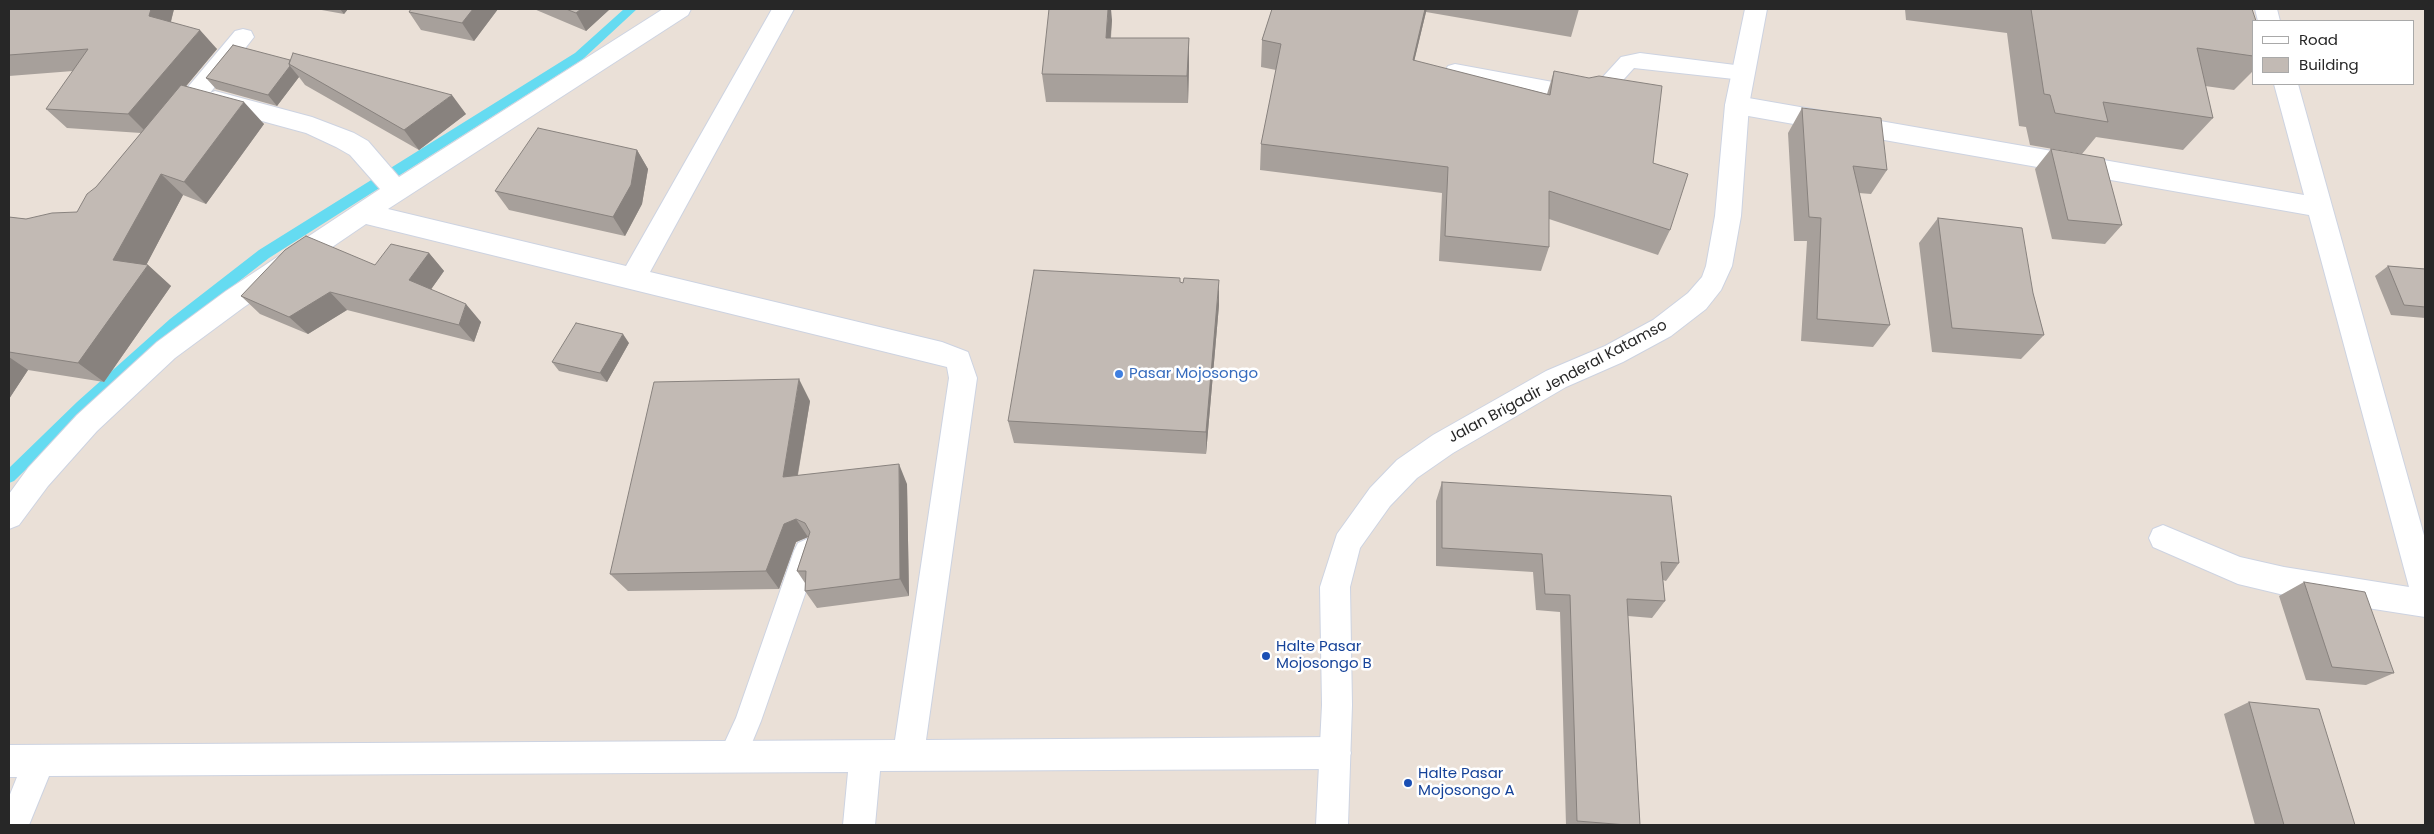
<!DOCTYPE html>
<html>
<head>
<meta charset="utf-8">
<style>
  body { margin:0 }
  #map { position:relative; width:2434px; height:834px; overflow:hidden; background:#eae0d7; font-family:Poppins,sans-serif }
  canvas { display:block }
  .frame { position:absolute; inset:0; border:10px solid #272727; pointer-events:none }
  .legend { position:absolute; left:2252px; top:20px; width:162px; height:65px; box-sizing:border-box; background:#fff; border:1px solid #a9a9a9; margin:0; padding:6px 9px; list-style:none; font-size:15px; color:#272727 }
  .legend li { display:flex; align-items:center; gap:10px; height:25px }
  .legend b { width:25px; border:1px solid #a9a9a9 }
</style>
</head>
<body>
<div id="map">
<canvas width="2434" height="834"></canvas>
<div class="frame"></div>
<ul class="legend">
<li><b style="height:6px;background:#fff"></b>Road</li>
<li><b style="height:14px;background:#c2bab4"></b>Building</li>
</ul>
</div>
<script>
const g = document.querySelector('canvas').getContext('2d');
g.lineJoin = 'round';
function toPath(rows) {
  const path = new Path2D();
  for (const r of rows) {
    path.moveTo(r[0], r[1]);
    for (let i = 2; i < r.length; i += 2) path.lineTo(r[i], r[i + 1]);
  }
  return path;
}
function fill(path, color) {
  g.fillStyle = color;
  g.fill(path, 'evenodd');
}
function strokePath(path, color, width, dash) {
  g.strokeStyle = color;
  g.lineWidth = width;
  g.lineCap = dash ? 'butt' : 'round';
  g.setLineDash(dash || []);
  g.stroke(path);
}
function drawText(font, color, halo, rows, align = 'center') {
  g.font = font + ' Poppins,sans-serif';
  g.lineWidth = 5;
  g.setLineDash([]);
  g.textBaseline = 'middle';
  g.strokeStyle = halo;
  g.fillStyle = color;
  for (const [text, x, y, turn = 0] of rows) {
    g.save();
    g.translate(x, y);
    g.rotate((+turn || 0) * Math.PI / 180);
    g.textAlign = isNaN(turn) ? turn : align;
    if (halo) g.strokeText(text, 0, 0);
    g.fillText(text, 0, 0);
    g.restore();
  }
}
fill(toPath([
  [624,9,637,9,583,59,269,258,180,327,87,410,14,481,9,483,9,468,77,402,170,319,259,250,575,53,624,9]
]), '#65dbf1');
const service = toPath([
  [1640,53,1743,66,1750,68,1753,73,1750,78,1743,80,1634,68,1614,90,1602,98,1580,103,1455,78,1448,76,1445,71,1448,66,1455,64,1580,87,1590,86,1600,80,1621,57,1640,53],
  [807,539,816,543,820,551,761,721,742,767,732,771,722,767,718,757,736,718,794,551,798,543,807,539]
]);
const minor = toPath([
  [663,9,691,9,688,15,388,209,626,266,772,9,794,9,650,272,942,342,968,352,977,378,926,740,1335,737,1346,742,1351,753,1346,764,1335,769,880,771,875,825,843,825,848,772,49,776,29,825,9,825,9,797,17,777,9,777,9,745,895,740,949,378,947,367,366,224,244,307,175,358,97,431,48,486,19,525,9,529,9,494,28,468,77,415,157,342,226,291,380,189,350,155,336,147,306,133,207,106,203,100,183,124,175,127,167,124,163,118,167,112,235,31,243,29,251,31,254,37,210,93,215,91,312,117,354,133,368,141,399,177,663,9],
  [2255,9,2277,9,2280,21,2258,21,2255,9],
  [2274,84,2298,84,2425,539,2425,617,2284,595,2238,584,2153,547,2149,538,2153,529,2163,525,2240,557,2284,567,2409,587,2309,215,1737,114,1729,111,1725,105,1729,99,1737,96,2304,195,2274,84]
]);
const secondary = toPath([
  [1745,9,1767,9,1749,105,1741,216,1732,266,1721,290,1706,309,1671,336,1623,362,1566,387,1453,453,1417,478,1390,506,1360,548,1350,587,1352,705,1348,825,1316,825,1322,705,1320,587,1337,534,1370,488,1397,460,1433,435,1546,371,1605,346,1653,320,1688,293,1702,277,1706,266,1715,216,1725,105,1745,9]
]);
strokePath(service, '#cdd3e1', 2);
strokePath(minor, '#cdd3e1', 2);
strokePath(secondary, '#cdd3e1', 2);
fill(service, '#fff');
fill(minor, '#fff');
fill(secondary, '#fff');
fill(toPath([
  [9,9,174,9,171,22,217,49,186,86,264,124,206,204,183,195,146,265,148,265,171,286,104,382,28,370,9,399,9,217,26,219,77,212,96,187,141,133,67,128,46,109,73,71,9,76],
  [316,9,348,9,344,14],
  [411,9,498,9,474,41,421,30,409,12],
  [534,9,610,9,586,31],
  [1272,9,1579,9,1571,37,1426,12,1414,61,1547,94,1554,71,1653,163,1670,230,1658,255,1549,219,1549,247,1541,271,1439,261,1442,193,1260,170,1261,144,1276,70,1261,67,1262,40],
  [1905,9,2252,9,2253,71,2234,90,2205,86,2213,118,2183,150,2096,137,2082,154,2030,145,2026,127,2019,126,2007,33,1906,20],
  [1112,20,1111,38,1189,38,1189,66,1188,103,1046,102,1042,74],
  [233,45,466,114,419,150,305,85,299,77,277,106,216,89,206,78],
  [1802,108,1887,170,1871,194,1859,193,1890,325,1873,347,1801,341,1807,241,1794,241,1788,133],
  [2051,149,2122,225,2105,244,2052,239,2035,169],
  [637,150,648,169,642,204,625,236,509,210,495,191],
  [1938,218,2033,293,2044,335,2021,359,1932,352,1919,243],
  [429,253,444,271,431,289,481,322,474,342,347,310,308,334,260,314,241,296],
  [2388,266,2425,269,2425,318,2391,315,2375,276],
  [1180,282,1219,305,1206,454,1014,443,1008,421],
  [629,343,607,382,559,371,552,362],
  [810,401,798,475,907,484,909,596,817,608,805,591,805,583,797,571,808,538,808,537,796,542,779,589,628,591,610,574],
  [1442,482,1679,563,1666,581,1663,580,1665,601,1652,618,1628,616,1640,825,1566,825,1560,612,1536,610,1533,572,1436,566,1436,501],
  [2304,582,2394,673,2366,685,2306,680,2279,596],
  [2249,702,2355,825,2255,825,2224,714]
]), '#a7a09b');
fill(toPath([
  [151,9,174,9,167,36,149,16],
  [340,9,348,9,344,14],
  [473,9,498,9,474,41,462,23],
  [581,9,610,9,586,31,576,13],
  [1108,9,1111,9,1112,20,1108,66,1106,38],
  [1425,9,1427,9,1426,12,1408,87,1413,60],
  [200,30,217,49,147,133,128,114],
  [1189,38,1189,66,1188,103,1187,76],
  [290,66,299,77,277,106,268,95],
  [452,95,466,114,419,150,404,130],
  [244,102,264,124,206,204,184,182],
  [637,150,648,169,642,204,625,236,613,217],
  [161,174,183,195,140,277,148,265,171,286,104,382,78,363,113,260],
  [429,253,444,271,425,298,409,280],
  [1219,280,1219,305,1206,454,1206,432],
  [330,292,347,310,308,334,289,317],
  [466,304,481,322,474,342,459,325],
  [623,334,629,343,607,382,600,373],
  [9,357,28,370,9,399],
  [799,379,810,401,794,496,783,477],
  [899,464,907,484,909,596,900,579],
  [796,519,808,537,796,542,779,589,766,571,784,524]
]), '#88827e');
const building = toPath([
  [9,9,151,9,149,16,200,30,128,114,46,109,88,49,9,55,9,9],
  [411,9,473,9,462,23,409,12,411,9],
  [566,9,581,9,576,13,566,9],
  [1049,9,1108,9,1106,38,1189,38,1187,76,1042,74,1049,9],
  [1272,9,1425,9,1413,60,1550,95,1554,71,1589,78,1599,76,1662,86,1653,163,1688,174,1670,230,1549,191,1549,247,1445,236,1448,167,1261,144,1281,44,1262,40,1272,9],
  [2031,9,2252,9,2256,21,2253,21,2253,56,2197,48,2213,118,2103,102,2108,122,2055,113,2050,95,2044,94,2031,9],
  [233,45,290,60,289,64,290,66,268,95,206,78,233,45],
  [293,53,452,95,404,130,289,64,293,53],
  [181,85,244,102,184,182,161,174,113,260,148,265,78,363,9,352,9,217,26,219,52,213,77,212,87,194,96,187,181,85],
  [1802,108,1881,118,1887,170,1853,166,1890,325,1817,319,1821,218,1809,217,1802,108],
  [538,128,637,150,631,185,613,217,495,191,538,128],
  [2051,149,2104,158,2122,225,2068,220,2051,149],
  [1938,218,2022,228,2033,293,2044,335,1952,328,1938,218],
  [306,236,375,265,391,244,429,253,409,280,466,304,459,325,330,292,289,317,241,296,285,250,306,236],
  [2388,266,2425,269,2425,307,2404,305,2388,266],
  [1034,270,1180,278,1180,282,1183,283,1184,278,1219,280,1206,432,1008,421,1034,270],
  [576,323,623,334,600,373,552,362,576,323],
  [799,379,783,477,899,464,900,579,805,591,806,571,797,571,810,532,805,523,796,519,784,524,766,571,610,574,654,382,799,379],
  [1442,482,1671,496,1679,563,1661,562,1665,601,1627,599,1640,825,1627,825,1577,821,1570,595,1545,594,1542,554,1442,548,1442,482],
  [2304,582,2365,592,2394,673,2332,667,2304,582],
  [2249,702,2319,709,2355,825,2284,825,2249,702]
]);
fill(building, '#c2bab4');
strokePath(building, '#88827e', 1);
for (const [x, y, r, color] of [
  [1119,374,5,"#3f7fe0"],
  [1266,656,5,"#1a4fb4"],
  [1408,783,5,"#1a4fb4"]
]) {
  const dot = new Path2D();
  dot.arc(x, y, r, 0, 2 * Math.PI);
  g.fillStyle = color;
  g.fill(dot);
  strokePath(dot, '#fff', 2);
}
drawText('15px', '#366cbe', '#fff', [
  ["Pasar Mojosongo",1129,374]
], 'left');
drawText('15px', '#272727', '#fff', [
  ["Jalan Brigadir Jenderal Katamso",1558,382,-28]
]);
drawText('15px', '#164399', '#fff', [
  ["Halte Pasar",1276,647],
  ["Mojosongo B",1276,664],
  ["Halte Pasar",1418,774],
  ["Mojosongo A",1418,791]
], 'left');
</script>
</body>
</html>
